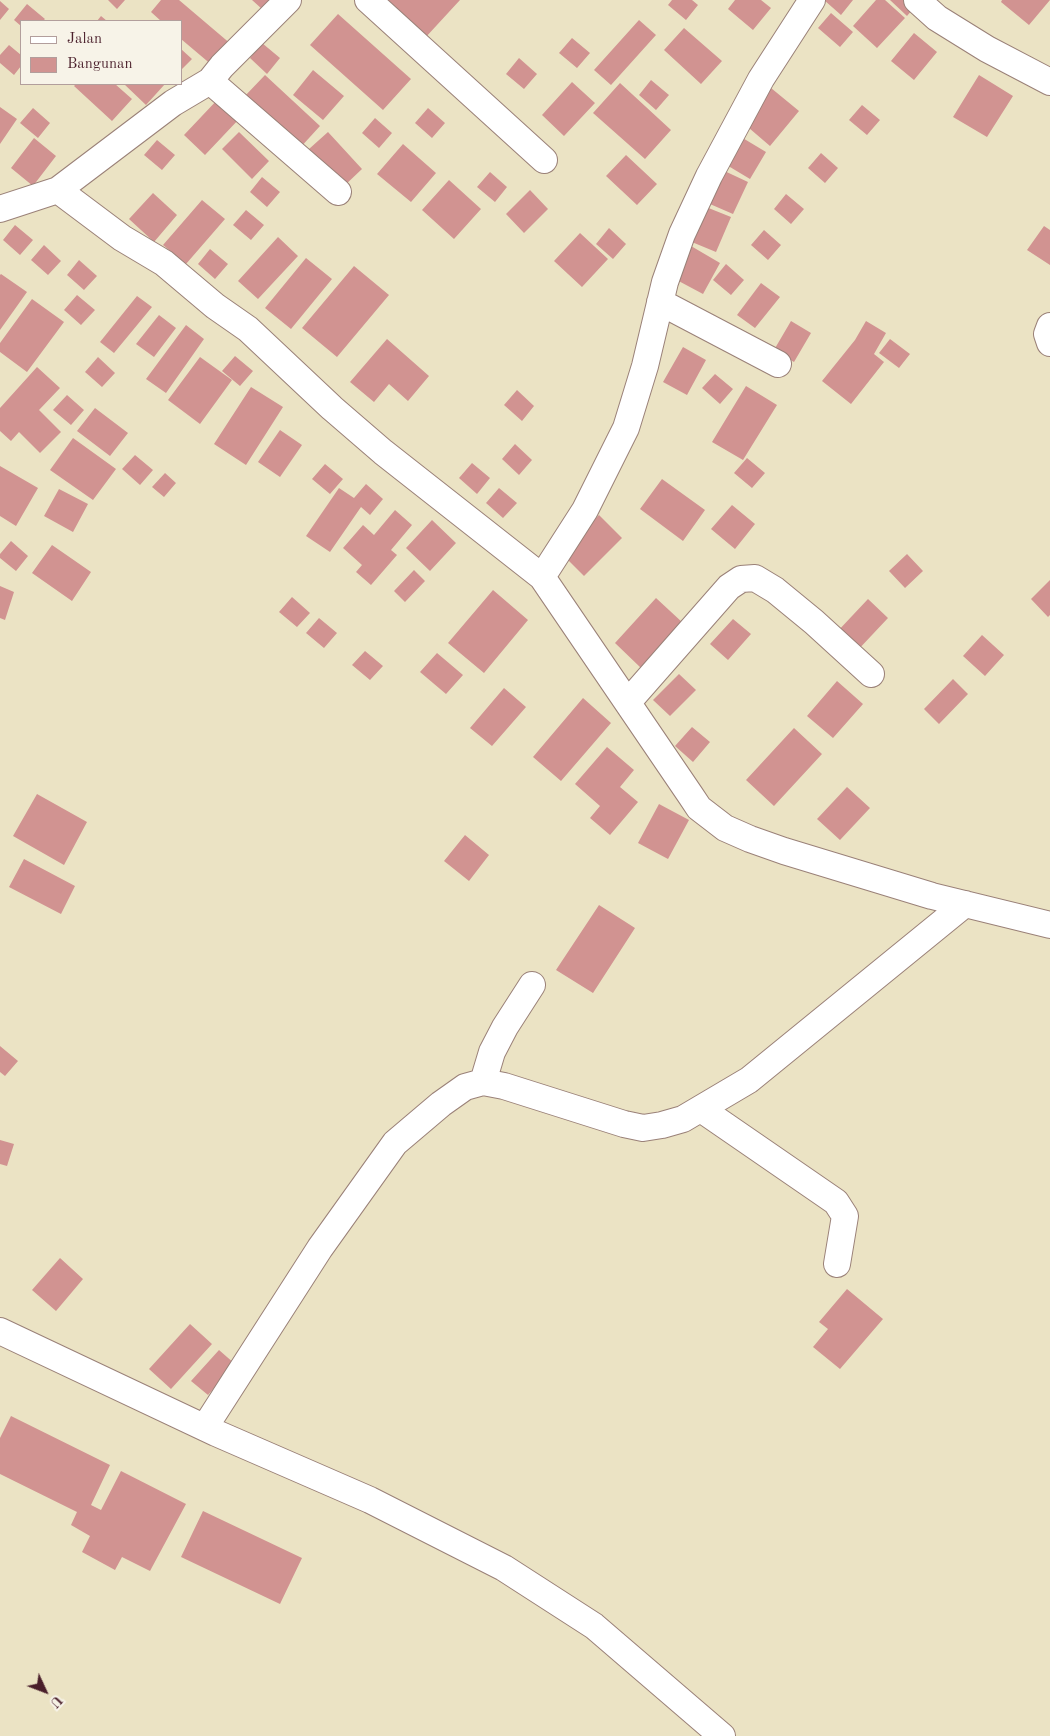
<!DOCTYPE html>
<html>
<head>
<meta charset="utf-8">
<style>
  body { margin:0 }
  #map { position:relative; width:1050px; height:1736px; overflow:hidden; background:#ebe3c4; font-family:"Old Standard TT",serif }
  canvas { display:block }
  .legend { position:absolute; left:20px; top:20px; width:162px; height:65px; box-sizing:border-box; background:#f7f3e8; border:1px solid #b29e9c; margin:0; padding:6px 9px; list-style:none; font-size:15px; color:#4a1f2b }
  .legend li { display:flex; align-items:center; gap:10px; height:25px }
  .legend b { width:25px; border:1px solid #b29e9c }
  .north { position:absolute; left:20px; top:1666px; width:50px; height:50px; -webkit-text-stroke:4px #f7f3e8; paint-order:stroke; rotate:133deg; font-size:14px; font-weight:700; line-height:20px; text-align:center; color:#4a1f2b }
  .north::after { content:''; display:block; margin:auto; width:18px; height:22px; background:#4a1f2b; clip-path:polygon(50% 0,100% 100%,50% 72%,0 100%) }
</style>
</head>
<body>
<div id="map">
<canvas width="1050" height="1736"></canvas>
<ul class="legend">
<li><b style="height:6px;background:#fff"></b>Jalan</li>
<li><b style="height:14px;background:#d19391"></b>Bangunan</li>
</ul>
<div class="north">U</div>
</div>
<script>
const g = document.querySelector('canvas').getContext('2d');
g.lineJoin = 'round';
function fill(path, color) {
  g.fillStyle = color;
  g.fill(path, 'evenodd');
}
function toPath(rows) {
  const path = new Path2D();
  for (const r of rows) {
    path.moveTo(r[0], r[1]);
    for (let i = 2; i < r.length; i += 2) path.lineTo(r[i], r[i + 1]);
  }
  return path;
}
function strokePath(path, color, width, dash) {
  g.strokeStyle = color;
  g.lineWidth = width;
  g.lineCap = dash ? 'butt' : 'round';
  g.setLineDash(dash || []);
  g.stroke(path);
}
fill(toPath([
  [108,0,125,0,117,9],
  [161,0,179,0,232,45,213,66,181,39,181,21,161,21,151,12],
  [252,0,271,0,262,9],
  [383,0,460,0,425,38],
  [672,0,692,0,698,5,686,20,668,5],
  [735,0,761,0,771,8,753,30,728,9],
  [824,0,853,0,841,15],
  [876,0,885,0,905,18,877,48,853,26],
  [890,0,913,0,917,4,907,16],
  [1002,0,1050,0,1029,25,1001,2],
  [0,1,9,9,0,20],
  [27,4,45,19,43,21,21,21,21,26,14,20],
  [831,13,853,32,840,47,818,28],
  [338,14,411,79,383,110,310,45],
  [101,16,107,21,97,21],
  [639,20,656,35,611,85,594,70],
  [684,28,722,61,701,84,664,50],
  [914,33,937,52,914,80,891,61],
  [572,38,590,53,577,68,559,53],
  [262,43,280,58,267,74,250,58],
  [9,45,21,55,21,66,14,75,0,63,0,55],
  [181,49,192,59,181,70],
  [519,58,537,74,524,89,506,74],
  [313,70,344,96,323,120,293,95],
  [265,75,320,126,299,149,244,97],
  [979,75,1013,96,987,137,953,117],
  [651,80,669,95,656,110,639,95],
  [572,82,595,103,564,136,542,115],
  [620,83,671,130,645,159,593,113],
  [76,84,115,84,132,99,112,121,74,86],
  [124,84,165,84,146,105],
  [771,88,799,111,770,146,742,122],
  [219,98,240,118,205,155,184,135],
  [862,105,880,120,867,135,849,120],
  [0,107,17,119,0,144],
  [33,108,50,123,38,138,20,123],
  [428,108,445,123,432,138,415,123],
  [375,118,392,133,379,148,362,133],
  [239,132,269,161,252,179,222,149],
  [328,132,362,169,343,187,309,149],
  [736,134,766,152,750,179,720,161],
  [34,138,56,156,33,186,11,168],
  [157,140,175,155,162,170,144,155],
  [403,144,436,173,411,202,377,174],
  [821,153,838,168,825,183,808,168],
  [626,155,657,184,637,205,606,176],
  [718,168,748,182,733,214,703,201],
  [490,172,507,187,495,202,477,187],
  [262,177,280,192,267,207,250,192],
  [449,180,481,209,454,239,422,210],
  [530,190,548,209,524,233,506,214],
  [153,193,177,215,154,242,129,219],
  [786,194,804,209,791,224,774,209],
  [202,200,225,219,186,264,163,245],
  [701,205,731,217,716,252,687,240],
  [246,210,264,225,251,240,233,225],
  [15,225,33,240,20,255,3,240],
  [1044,226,1050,230,1050,265,1027,250],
  [609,228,626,244,613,259,596,244],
  [764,230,781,245,768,260,751,245],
  [580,233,608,259,582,287,554,261],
  [278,237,298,256,258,299,238,281],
  [44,245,61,261,48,275,31,260],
  [691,246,720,263,703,294,673,278],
  [210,249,228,264,215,279,198,264],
  [306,258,332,279,291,329,265,308],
  [79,260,97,276,84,290,67,275],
  [726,264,744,280,731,295,713,280],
  [354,266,389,295,337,357,302,328],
  [1,274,27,292,0,330,0,275],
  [761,283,780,297,755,328,737,315],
  [77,295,95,310,81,325,64,310],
  [137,296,152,307,114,353,100,342],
  [32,299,64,322,27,372,0,352,0,343],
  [159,315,176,328,154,357,136,344],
  [791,321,811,333,794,362,774,350],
  [866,321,886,333,874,354,884,362,851,404,822,381,855,340],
  [186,325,204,339,166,393,146,379],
  [387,339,429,376,408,401,389,384,374,402,350,382],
  [890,339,910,354,899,368,879,353],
  [683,347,706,360,687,395,663,382],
  [235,356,253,371,240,386,222,371],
  [98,357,115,373,102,387,85,372],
  [200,357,232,380,200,424,168,400],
  [37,367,60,388,39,410,61,432,40,453,19,432,11,441,0,431,0,408],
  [715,374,733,389,720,404,702,388],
  [746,386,777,405,743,460,712,442],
  [251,387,283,407,246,465,214,444],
  [517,390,534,406,522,421,504,405],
  [67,395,84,410,71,425,53,410],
  [95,408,128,433,110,456,77,431],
  [280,430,302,445,280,477,258,462],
  [73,438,116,469,93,500,50,470],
  [515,444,532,460,519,475,502,459],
  [135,455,153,470,140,485,122,469],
  [747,458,765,473,752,488,734,473],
  [472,463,490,478,477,494,459,478],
  [325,464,343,479,330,494,312,479],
  [0,466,38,488,16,526,0,516],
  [165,473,176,483,164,497,152,487],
  [662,479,705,510,683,541,640,509],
  [366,484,383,499,370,515,361,507,330,552,306,536,339,488,354,498],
  [499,488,517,503,503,518,486,503],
  [59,489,88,504,73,532,44,516],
  [732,505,755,524,735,549,711,529],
  [395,510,412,525,391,550,397,555,371,585,356,572,362,565,343,548,363,525,374,535],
  [599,515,622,538,584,576,561,553],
  [432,520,456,543,430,571,406,548],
  [11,541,28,556,16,571,0,558,0,554],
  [52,545,91,572,72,601,32,573],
  [907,554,923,571,905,588,889,571],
  [414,570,425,581,405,602,394,591],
  [1050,580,1050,615,1048,617,1031,599],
  [0,586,14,592,5,620,0,618],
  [493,590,528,620,484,673,448,643],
  [292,597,310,613,297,627,279,612],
  [656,598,683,623,641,668,615,643],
  [868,599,888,618,856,652,836,633],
  [319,618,337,633,324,648,306,633],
  [733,619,751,634,728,660,710,644],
  [982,635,1004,655,985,676,963,656],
  [365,651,383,666,370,680,352,665],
  [437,653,463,675,446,694,420,672],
  [679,674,696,690,670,716,653,700],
  [953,679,968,694,939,724,924,709],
  [837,681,863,704,833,738,807,716],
  [504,688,526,707,492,746,470,728],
  [583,698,611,723,561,781,533,757],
  [692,727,710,742,693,762,675,746],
  [794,728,822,754,774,806,746,780],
  [607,747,634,770,620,787,638,802,610,835,590,818,600,806,575,784],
  [847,787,870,808,840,840,817,819],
  [37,794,87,822,64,865,13,836],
  [659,804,689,820,668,859,638,843],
  [465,835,489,855,469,881,444,861],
  [24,859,75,886,61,914,9,887],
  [599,905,635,928,593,993,556,970],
  [0,1046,18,1061,5,1076,0,1072],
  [0,1140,14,1144,7,1166,0,1164],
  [60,1258,83,1279,56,1311,32,1290],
  [847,1289,883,1319,840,1369,813,1347,828,1329,819,1322],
  [190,1324,212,1344,171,1389,149,1369],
  [219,1350,235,1364,208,1395,191,1381],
  [11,1416,110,1465,91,1505,101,1510,121,1471,186,1504,150,1571,122,1557,115,1570,82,1552,90,1536,71,1525,77,1512,0,1474,0,1438],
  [203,1511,302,1558,280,1604,181,1557]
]), '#d19391');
const street = toPath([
  [368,0,544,160],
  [917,0,937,18,987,49,1050,82],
  [210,81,338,192],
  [58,190,122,238,164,263,215,306,248,329,332,408,383,452,542,577,691,796,699,808,725,828,750,839,784,851,932,896,1050,925],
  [0,209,58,190,173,103,210,81,222,66,288,0],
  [660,302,778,364],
  [1050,326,1047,334,1050,343],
  [542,577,585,510,626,428,645,366,665,282,682,234,709,176,761,79,812,0],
  [628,702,729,587,741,579,755,578,775,590,814,622,871,674],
  [483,1082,492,1052,505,1027,532,985],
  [701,1109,836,1202,845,1216,837,1264],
  [0,1331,216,1433,370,1500,504,1568,594,1626,722,1736],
  [205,1427,320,1248,395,1143,441,1104,465,1087,483,1082,504,1086,624,1124,643,1128,662,1125,683,1119,749,1080,965,904]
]);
strokePath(street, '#9a8178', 28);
strokePath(street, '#fff', 26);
</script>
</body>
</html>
